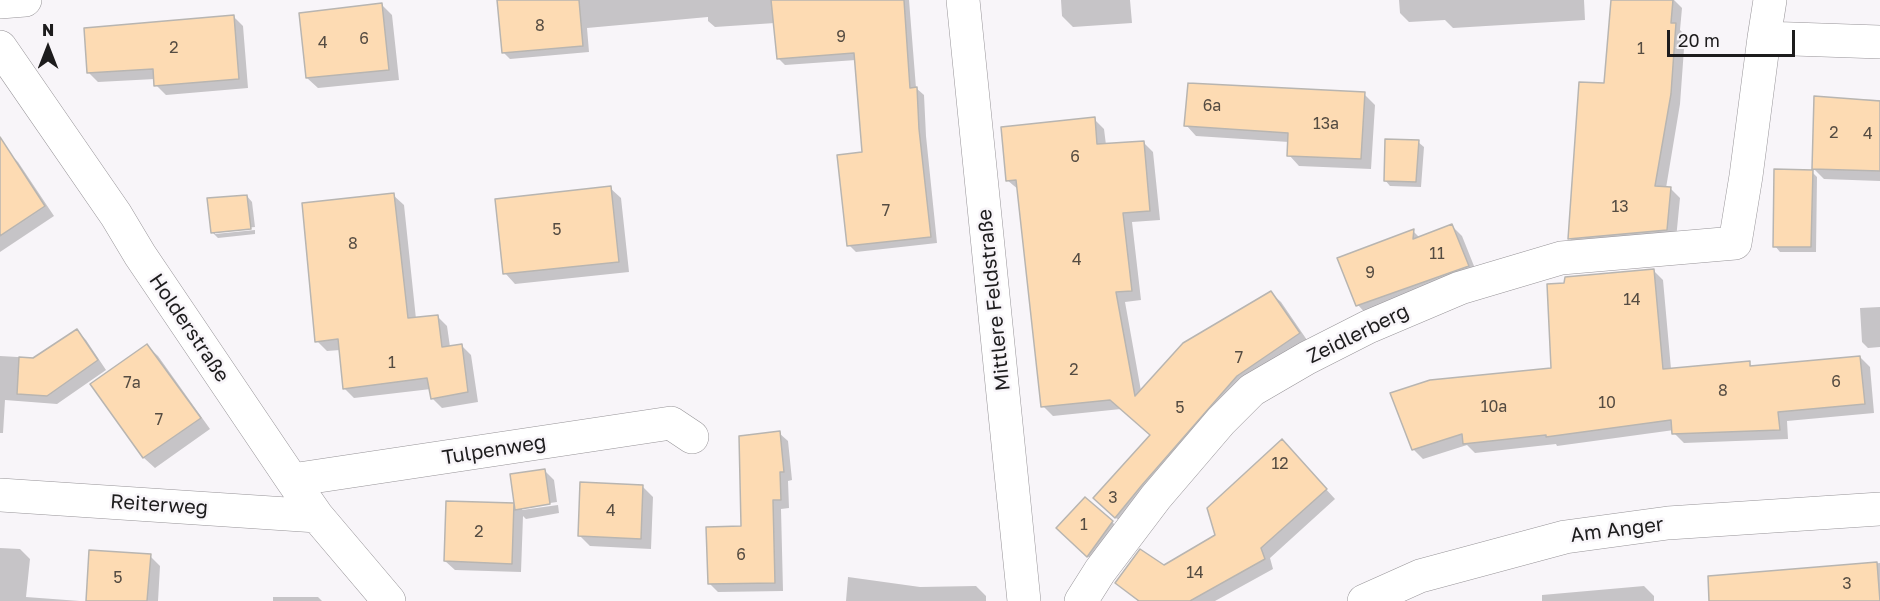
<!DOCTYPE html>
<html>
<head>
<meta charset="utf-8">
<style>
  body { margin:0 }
  #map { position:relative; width:1880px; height:601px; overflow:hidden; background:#f8f5f9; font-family:"Golos Text",sans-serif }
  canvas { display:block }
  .north { position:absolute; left:18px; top:18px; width:60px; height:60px; -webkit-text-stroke:4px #f8f5f9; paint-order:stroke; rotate:0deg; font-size:16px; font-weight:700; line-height:24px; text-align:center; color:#1d1c1d }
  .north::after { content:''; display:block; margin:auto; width:21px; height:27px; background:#1d1c1d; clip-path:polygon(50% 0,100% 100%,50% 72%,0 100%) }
  .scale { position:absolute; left:1667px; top:30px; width:128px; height:27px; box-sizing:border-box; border:3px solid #1d1c1d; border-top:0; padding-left:8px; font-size:18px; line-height:21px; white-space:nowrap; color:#1d1c1d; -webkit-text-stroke:4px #f8f5f9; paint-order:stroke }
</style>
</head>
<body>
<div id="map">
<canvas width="1880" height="601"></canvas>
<div class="north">N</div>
<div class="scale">20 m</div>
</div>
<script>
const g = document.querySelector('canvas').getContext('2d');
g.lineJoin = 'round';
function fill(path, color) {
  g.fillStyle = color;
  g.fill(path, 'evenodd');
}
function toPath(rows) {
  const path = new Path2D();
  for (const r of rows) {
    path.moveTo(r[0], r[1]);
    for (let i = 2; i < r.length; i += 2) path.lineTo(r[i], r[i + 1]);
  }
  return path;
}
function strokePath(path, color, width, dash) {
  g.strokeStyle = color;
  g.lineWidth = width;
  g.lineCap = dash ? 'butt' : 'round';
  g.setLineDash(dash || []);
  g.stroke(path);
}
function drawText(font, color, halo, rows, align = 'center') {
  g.font = font + ' "Golos Text",sans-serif';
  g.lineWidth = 5;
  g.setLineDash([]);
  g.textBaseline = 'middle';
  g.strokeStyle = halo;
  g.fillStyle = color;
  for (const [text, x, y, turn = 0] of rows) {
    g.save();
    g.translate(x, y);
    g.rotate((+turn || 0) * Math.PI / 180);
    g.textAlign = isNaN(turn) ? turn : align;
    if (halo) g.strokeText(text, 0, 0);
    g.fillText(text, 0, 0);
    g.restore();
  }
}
fill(toPath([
  [498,0,909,0,916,88,924,95,926,136,937,243,856,252,849,245,863,153,856,60,785,65,778,58,775,23,715,27,708,21,708,17,587,28,589,52,510,59,503,52],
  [1061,0,1130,0,1132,23,1073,27,1062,16],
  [1399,0,1584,0,1585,20,1453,28,1445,20,1409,22,1400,13],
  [1612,0,1674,0,1682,8,1680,30,1685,35,1680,104,1666,188,1670,188,1680,198,1676,239,1579,248,1569,238,1606,84],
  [381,4,392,15,399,80,318,88,307,78],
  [233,16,243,26,248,88,166,95,156,85,155,79,98,82,88,72],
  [1364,94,1375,105,1371,169,1299,166,1289,155,1289,142,1196,136,1186,125],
  [1815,98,1880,100,1880,181,1824,179,1813,168],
  [1094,119,1104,129,1106,145,1143,142,1153,152,1160,220,1132,222,1141,300,1125,302,1141,391,1271,293,1281,302,1309,343,1126,527,1105,508,1151,435,1121,409,1053,416,1043,406,1019,190,1007,180],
  [1418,142,1424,147,1421,187,1390,186,1385,180],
  [0,152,8,152,18,162,54,216,0,252],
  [1812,172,1817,177,1816,252,1780,252,1775,246],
  [610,188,621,198,629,272,515,284,505,273],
  [393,195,404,205,416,319,437,316,447,326,450,347,461,345,471,355,478,402,442,408,432,398,431,389,354,398,344,388,340,350,327,351,317,341],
  [247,196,252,202,255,227,215,231,215,234,255,230,255,234,218,238,212,232],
  [1451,225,1462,236,1478,276,1368,316,1358,305,1413,231,1420,238],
  [1653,270,1663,280,1671,369,1749,363,1753,367,1860,357,1870,367,1874,413,1787,421,1788,439,1684,443,1674,433,1674,430,1557,446,1556,444,1475,453,1467,445,1423,459,1413,449,1553,369],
  [1880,307,1880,347,1868,348,1862,342,1860,308],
  [77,331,86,340,106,370,57,404,5,400,3,433,0,433,0,356,35,358],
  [147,346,158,356,210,429,155,468,144,458,92,385],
  [779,433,788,441,792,480,788,481,789,508,781,509,783,591,718,592,709,583,742,527],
  [1291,451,1335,499,1270,558,1273,569,1215,601,1138,601,1117,583,1164,567,1217,535],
  [545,471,554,480,557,502,522,507,522,510,558,505,559,513,526,519,523,516,521,572,455,570,445,561,448,502,516,504],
  [643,487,653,497,651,549,590,546,579,535],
  [1112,522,1123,532,1098,566,1069,539],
  [0,548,20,549,30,559,26,597,80,601,0,601],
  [150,556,160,566,158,601,87,601],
  [1880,563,1880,601,1724,601,1722,576],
  [848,577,920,587,976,586,986,596,986,601,846,601],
  [1644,586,1654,596,1654,601,1542,601,1542,595],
  [273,597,318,597,322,601,273,601]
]), '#0003');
const building = toPath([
  [497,0,579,0,583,46,502,53,497,0],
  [771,0,904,0,910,88,917,87,919,129,931,237,847,246,837,155,862,152,854,53,777,59,771,0],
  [1611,0,1673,0,1671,23,1676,23,1671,94,1655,186,1671,187,1667,230,1568,239,1579,82,1604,83,1611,0],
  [382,3,389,70,306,78,299,13,382,3],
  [234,15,239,79,154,86,153,69,87,73,84,28,234,15],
  [1188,83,1365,92,1361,159,1287,156,1288,133,1184,126,1188,83],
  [1814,96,1880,101,1880,171,1812,169,1814,96],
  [1095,117,1097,144,1144,141,1150,211,1123,213,1132,291,1116,292,1135,396,1183,343,1271,291,1300,333,1237,376,1142,485,1115,518,1093,498,1150,435,1110,400,1041,407,1016,180,1006,181,1001,127,1095,117],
  [0,137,45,206,0,236,0,137],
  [1385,139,1419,140,1416,182,1384,181,1385,139],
  [1774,169,1813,170,1811,247,1773,247,1774,169],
  [611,186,619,262,503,274,495,199,611,186],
  [394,193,408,318,438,315,442,347,462,344,468,392,431,399,427,378,343,389,338,339,315,342,302,203,394,193],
  [247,195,251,229,211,233,207,198,247,195],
  [1452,224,1469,266,1356,306,1337,258,1414,229,1413,239,1452,224],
  [1654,269,1663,369,1750,361,1750,366,1860,356,1865,404,1778,412,1780,430,1672,434,1671,420,1546,437,1546,435,1463,444,1462,434,1412,450,1390,393,1430,380,1551,368,1547,284,1564,283,1565,277,1654,269],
  [77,329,98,360,47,396,17,394,19,357,33,358,77,329],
  [147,344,201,418,143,458,90,384,147,344],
  [780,431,784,472,780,472,781,500,773,500,775,583,708,584,706,527,741,526,739,436,780,431],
  [1282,439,1327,489,1261,548,1265,559,1190,601,1139,601,1115,583,1140,549,1164,565,1215,535,1207,508,1282,439],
  [545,469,550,504,515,510,514,503,512,564,444,561,446,501,514,503,510,474,545,469],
  [580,482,643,485,641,539,578,536,580,482],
  [1085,497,1113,521,1087,557,1056,528,1085,497],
  [89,550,151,554,147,601,86,601,89,550],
  [1877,562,1880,601,1709,601,1708,576,1877,562]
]);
fill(building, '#fddbb3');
strokePath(building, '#b8b5b1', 1.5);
const minor = toPath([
  [963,0,1024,601],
  [1770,0,1764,38,1880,42],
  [0,2,25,0],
  [0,47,116,215,140,255,292,480,317,516,389,601],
  [292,480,671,423,692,437],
  [0,495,317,516],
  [1081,601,1100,571,1156,497,1221,421,1252,390,1307,358,1368,327,1460,288,1561,258,1735,243,1746,176,1764,38],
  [1364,601,1420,576,1565,537,1668,523,1880,509]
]);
strokePath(minor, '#979498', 34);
strokePath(minor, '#fff', 33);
drawText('16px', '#554c42', null, [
  ["8",540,26],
  ["9",841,37],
  ["6",364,39],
  ["4",323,43],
  ["2",174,48],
  ["1",1641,49],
  ["6a",1212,106],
  ["13a",1326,124],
  ["2",1834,133],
  ["4",1868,134],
  ["6",1075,157],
  ["13",1620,207],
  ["7",886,211],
  ["5",557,230],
  ["8",353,244],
  ["11",1437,254],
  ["4",1077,260],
  ["9",1370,273],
  ["14",1632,300],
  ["7",1239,358],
  ["1",392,363],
  ["2",1074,370],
  ["6",1836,382],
  ["7a",132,383],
  ["8",1723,391],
  ["10",1607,403],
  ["10a",1494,407],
  ["5",1180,408],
  ["7",159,420],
  ["12",1280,464],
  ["3",1113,498],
  ["4",611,511],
  ["1",1084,525],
  ["2",479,532],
  ["6",741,555],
  ["14",1195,573],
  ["5",118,578],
  ["3",1847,584]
]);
drawText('20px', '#1d1c1d', '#f8f5f9', [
  ["Mittlere Feldstraße",994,300,-96],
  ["Holderstraße",189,328,56],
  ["Zeidlerberg",1358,334,-26],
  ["Tulpenweg",494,450,-9],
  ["Reiterweg",159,505,4],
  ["Am Anger",1617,530,-7]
]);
</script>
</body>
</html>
